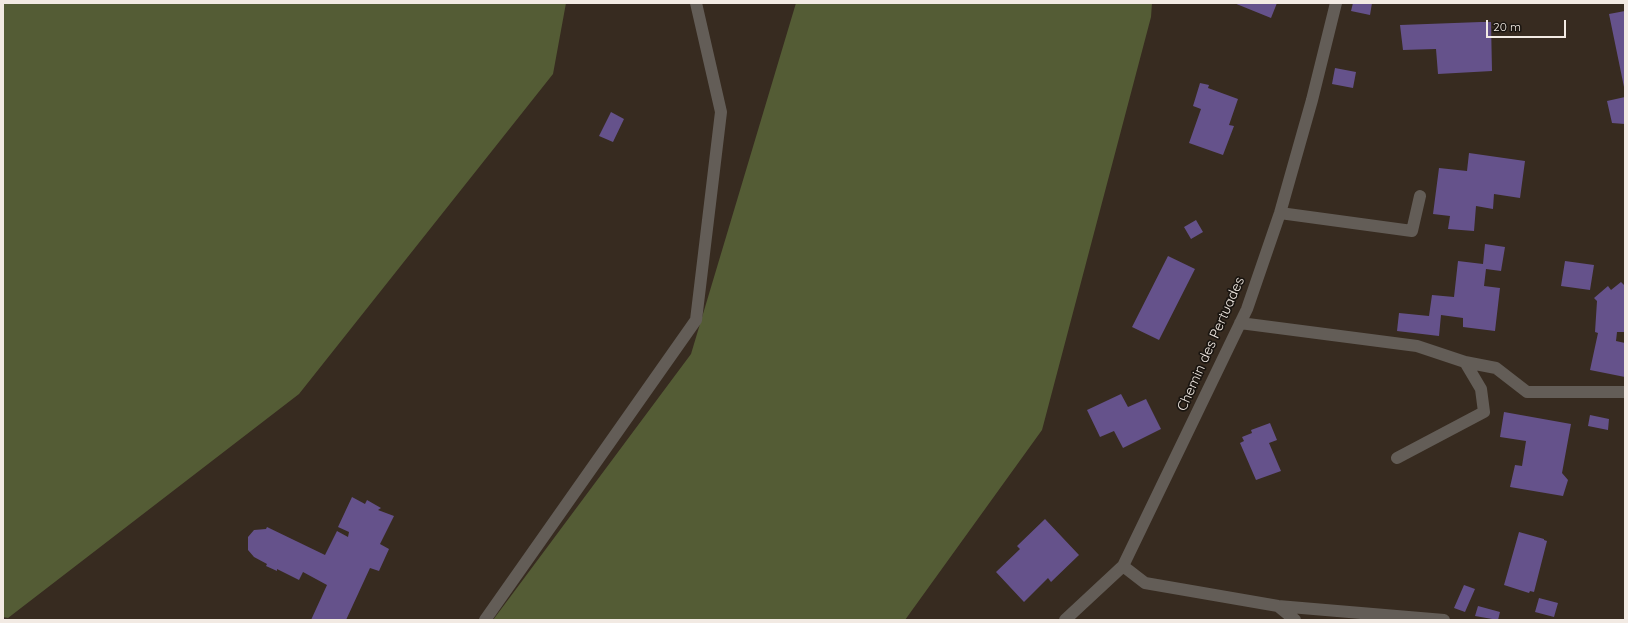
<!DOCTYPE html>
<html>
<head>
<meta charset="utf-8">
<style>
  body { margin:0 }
  #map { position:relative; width:1628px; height:623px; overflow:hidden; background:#372b20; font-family:Quicksand,sans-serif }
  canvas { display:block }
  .frame { position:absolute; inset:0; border:4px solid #f2eae3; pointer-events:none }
  .scale { position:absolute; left:1486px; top:20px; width:80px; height:18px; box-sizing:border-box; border:2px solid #f2eae3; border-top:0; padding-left:5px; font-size:12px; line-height:14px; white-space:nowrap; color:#f2eae3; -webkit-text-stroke:3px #1a1510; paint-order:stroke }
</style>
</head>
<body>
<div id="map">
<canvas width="1628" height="623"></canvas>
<div class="frame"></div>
<div class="scale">20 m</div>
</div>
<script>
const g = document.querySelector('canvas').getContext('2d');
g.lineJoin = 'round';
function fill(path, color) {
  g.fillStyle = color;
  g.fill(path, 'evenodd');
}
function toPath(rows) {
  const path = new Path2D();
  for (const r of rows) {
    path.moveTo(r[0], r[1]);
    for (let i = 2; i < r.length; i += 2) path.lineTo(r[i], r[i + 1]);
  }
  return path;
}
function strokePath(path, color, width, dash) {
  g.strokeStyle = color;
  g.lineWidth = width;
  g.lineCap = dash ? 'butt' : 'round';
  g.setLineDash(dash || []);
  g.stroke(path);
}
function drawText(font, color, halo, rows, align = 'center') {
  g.font = font + ' Quicksand,sans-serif';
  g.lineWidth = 3.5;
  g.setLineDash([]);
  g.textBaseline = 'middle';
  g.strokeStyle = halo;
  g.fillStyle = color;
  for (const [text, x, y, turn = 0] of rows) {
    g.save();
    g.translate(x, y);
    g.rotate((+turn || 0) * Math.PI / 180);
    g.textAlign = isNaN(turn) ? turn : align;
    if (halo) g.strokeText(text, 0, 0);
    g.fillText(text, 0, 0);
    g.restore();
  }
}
fill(toPath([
  [3,3,566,3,553,74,299,394,8,618,3,617],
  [796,3,1152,3,1151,17,1042,430,905,620,493,620,691,354]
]), '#545c35');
fill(toPath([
  [1234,3,1277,3,1271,18],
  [1353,3,1372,3,1370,15,1351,11],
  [1625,11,1625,87,1624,87,1609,14],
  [1481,22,1491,22,1492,71,1438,74,1436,49,1403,50,1400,25],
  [1335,68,1356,72,1353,88,1332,84],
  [1200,83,1209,85,1208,88,1238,99,1229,125,1234,126,1223,155,1189,143,1201,109,1193,106],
  [1625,97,1625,124,1612,123,1607,101],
  [611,112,624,119,613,142,599,136],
  [1469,153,1525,161,1520,198,1494,194,1493,209,1476,206,1474,231,1448,229,1450,216,1433,214,1439,168,1467,171],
  [1196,220,1203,232,1191,239,1184,227],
  [1485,244,1505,247,1501,271,1486,269,1484,286,1500,288,1495,331,1463,327,1463,318,1441,315,1439,336,1397,331,1399,313,1429,316,1432,295,1454,297,1458,261,1483,264],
  [1168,256,1195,269,1159,340,1132,327],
  [1565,261,1594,265,1590,290,1561,286],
  [1621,282,1625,286,1625,332,1617,332,1616,341,1625,343,1625,377,1590,370,1598,333,1595,332,1597,301,1594,298,1608,286,1611,290],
  [1121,394,1128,407,1146,399,1161,429,1123,448,1114,431,1100,437,1087,410],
  [1504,412,1571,424,1562,473,1568,480,1563,496,1510,487,1515,465,1522,466,1526,441,1500,437],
  [1590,415,1609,419,1608,430,1588,426],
  [1270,423,1277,440,1269,443,1281,471,1256,480,1240,443,1244,441,1242,437,1252,433,1251,430],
  [352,497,365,504,367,500,381,508,378,510,394,516,380,544,389,549,379,571,370,568,346,620,311,620,327,585,303,572,299,580,277,569,277,571,266,566,267,564,254,557,248,550,248,537,254,530,266,529,267,527,325,555,337,531,348,537,349,532,338,527],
  [1045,519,1079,555,1051,582,1048,578,1024,602,996,572,1020,549,1017,546],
  [1519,532,1544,539,1544,540,1547,541,1534,592,1530,591,1529,593,1504,585],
  [1464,585,1475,589,1465,612,1454,608],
  [1539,598,1558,603,1554,617,1535,612],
  [1478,606,1500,612,1498,620,1475,616]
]), '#65528b');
strokePath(toPath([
  [1280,213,1412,231,1420,196],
  [1240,323,1417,346,1465,362,1481,389,1484,412,1397,458],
  [1465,362,1496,368,1527,392,1625,392],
  [1123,566,1145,583,1278,606,1444,620],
  [1278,606,1295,620],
  [485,620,696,320,721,112,696,3],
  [1065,620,1123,566,1247,309,1280,213,1312,100,1336,3]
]), '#635d57', 12);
drawText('14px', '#f2eae3', '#1a1510', [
  ["Chemin des Pertuades",1211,344,-66]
]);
</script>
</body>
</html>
